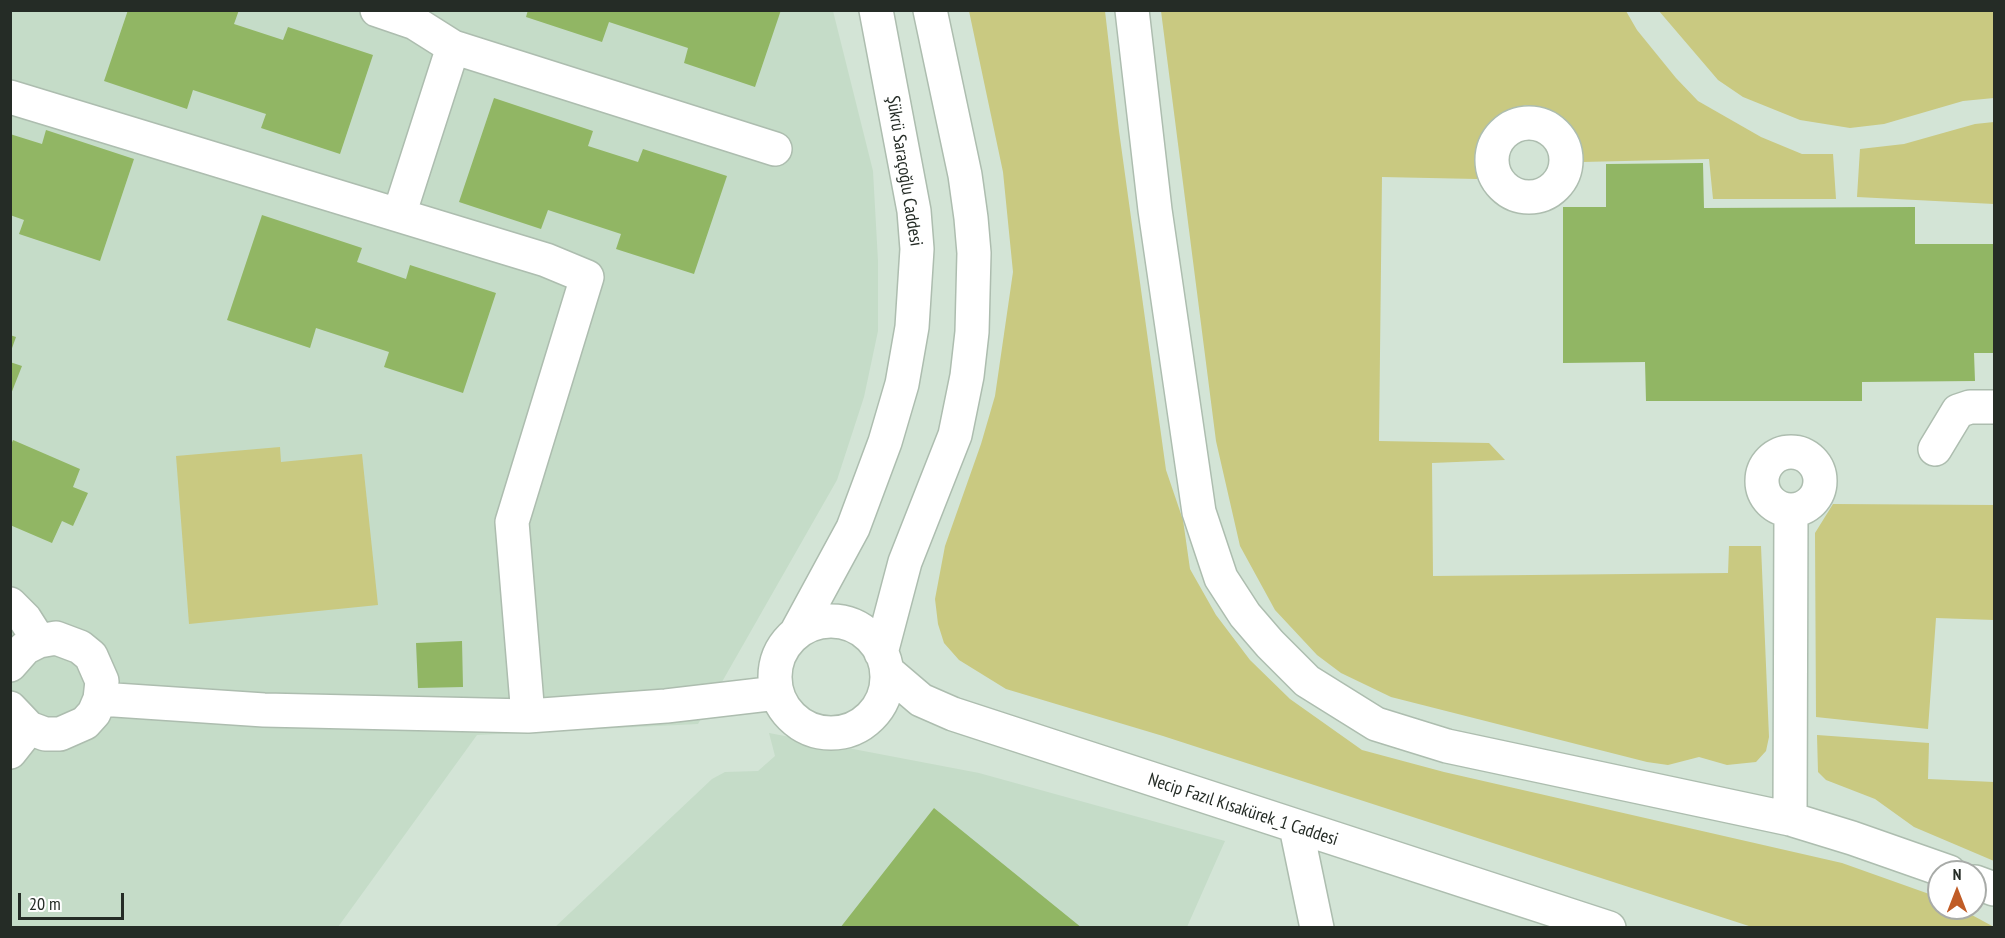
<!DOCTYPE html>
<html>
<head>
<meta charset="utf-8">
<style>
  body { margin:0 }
  #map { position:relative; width:2005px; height:938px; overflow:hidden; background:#d3e4d6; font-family:"PT Sans Narrow",sans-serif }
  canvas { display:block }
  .frame { position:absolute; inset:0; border:12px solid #252c26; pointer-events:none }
  .north { position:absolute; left:1927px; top:860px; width:60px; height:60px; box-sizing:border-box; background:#fff; border:2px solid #a8aba8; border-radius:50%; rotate:0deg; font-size:16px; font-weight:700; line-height:24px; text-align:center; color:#252c26 }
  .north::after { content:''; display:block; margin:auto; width:21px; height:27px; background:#c05c26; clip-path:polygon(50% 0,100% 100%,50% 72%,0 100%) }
  .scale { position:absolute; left:18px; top:893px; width:106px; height:27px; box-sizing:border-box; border:3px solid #252c26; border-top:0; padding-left:8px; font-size:18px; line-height:21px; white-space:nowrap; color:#252c26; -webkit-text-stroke:4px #fff; paint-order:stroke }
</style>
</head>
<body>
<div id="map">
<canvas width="2005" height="938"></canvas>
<div class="frame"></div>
<div class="north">N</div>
<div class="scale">20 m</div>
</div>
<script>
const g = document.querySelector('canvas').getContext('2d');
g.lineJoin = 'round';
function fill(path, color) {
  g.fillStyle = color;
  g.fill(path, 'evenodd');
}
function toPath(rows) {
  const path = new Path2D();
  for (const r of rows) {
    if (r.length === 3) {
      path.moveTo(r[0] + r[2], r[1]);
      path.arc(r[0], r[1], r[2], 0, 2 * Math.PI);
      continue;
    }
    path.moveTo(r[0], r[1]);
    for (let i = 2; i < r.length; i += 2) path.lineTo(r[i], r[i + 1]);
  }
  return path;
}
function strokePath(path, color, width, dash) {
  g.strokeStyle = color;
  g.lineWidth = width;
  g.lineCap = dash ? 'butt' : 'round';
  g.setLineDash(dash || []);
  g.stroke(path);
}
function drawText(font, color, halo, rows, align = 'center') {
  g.font = font + ' "PT Sans Narrow",sans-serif';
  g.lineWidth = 4.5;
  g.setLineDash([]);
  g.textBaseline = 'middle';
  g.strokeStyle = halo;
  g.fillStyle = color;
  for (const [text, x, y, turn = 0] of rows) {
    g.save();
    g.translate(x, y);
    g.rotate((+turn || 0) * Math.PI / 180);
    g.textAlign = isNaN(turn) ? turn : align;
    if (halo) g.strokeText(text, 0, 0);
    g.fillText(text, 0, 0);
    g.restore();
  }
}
fill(toPath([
  [10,11,833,11,873,171,878,261,878,331,864,397,837,480,698,724,477,735,338,927,11,927],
  [769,733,979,773,1225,841,1187,927,554,928,712,779,725,772,758,771,775,756]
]), '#c5dcc8');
fill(toPath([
  [969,11,1105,11,1119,131,1166,470,1183,520,1190,569,1216,615,1250,660,1290,699,1362,750,1444,772,1842,863,1932,895,1939,898,1939,908,1959,908,1994,927,1752,927,1163,736,1006,689,959,660,944,643,938,624,935,599,945,546,981,444,995,396,1013,272,1003,172],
  [1161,11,1626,11,1637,30,1676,78,1698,101,1761,137,1802,154,1833,154,1836,199,1713,199,1709,159,1582,162,1574,143,1557,118,1548,111,1526,105,1505,111,1488,129,1479,154,1477,179,1382,177,1379,441,1489,443,1505,460,1432,463,1433,576,1728,573,1729,546,1761,546,1769,737,1766,751,1756,762,1727,765,1699,757,1668,765,1647,762,1391,697,1341,673,1317,655,1275,610,1240,546,1216,441],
  [1659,11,1994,11,1994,98,1963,101,1884,124,1850,128,1800,120,1743,97,1718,80],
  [1994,122,1994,204,1857,197,1860,149,1904,144,1975,124],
  [280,447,281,462,362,454,378,605,189,624,176,456],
  [1833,504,1994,505,1994,620,1936,618,1928,729,1816,717,1815,533],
  [1817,735,1929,743,1928,779,1994,782,1994,861,1914,827,1875,799,1826,780,1818,772]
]), '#c9c981');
fill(toPath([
  [128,10,239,10,234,24,283,40,288,27,373,55,340,154,261,128,266,114,193,90,187,109,104,81],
  [528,10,781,10,755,87,684,63,688,48,609,22,602,42,526,17],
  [494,98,593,131,588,146,638,162,643,149,727,176,694,274,616,249,621,234,548,210,541,229,459,202],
  [46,130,134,159,100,261,19,234,24,220,10,215,10,134,42,144],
  [1703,163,1704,208,1915,207,1915,244,1994,244,1994,353,1974,353,1975,381,1862,382,1862,401,1646,401,1645,362,1563,363,1563,207,1606,207,1606,164],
  [262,215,362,248,357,262,406,279,410,265,496,293,463,393,384,367,389,352,316,328,310,348,227,320],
  [10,335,16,337,11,351,10,351],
  [10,362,22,366,11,394,10,394],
  [13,440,80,469,73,487,88,493,73,526,62,521,52,543,10,525,10,447],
  [462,641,463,687,418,688,416,643],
  [934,808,1082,928,840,928]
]), '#91b664');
const minor = toPath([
  [377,10,415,23,453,47,775,149],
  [1132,10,1155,210,1199,512,1221,578,1245,615,1270,644,1307,681,1376,724,1447,746,1790,819,1852,838,1949,872],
  [10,97,546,260,587,277,512,522,528,716],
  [1529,160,37],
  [399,215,453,47],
  [1935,449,1958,411,1970,407,1994,407],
  [1791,481,29],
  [10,604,25,619,39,641],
  [831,677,56],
  [796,633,853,528,885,442,902,384,912,327,917,249,914,211,876,10],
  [881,653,905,562,955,435,967,376,972,332,974,253,971,218,965,175,930,10],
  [10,665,25,648,39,641,56,638,80,647,91,656,102,681,100,699,94,713,85,723,60,734,45,734,29,728,10,708],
  [887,671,921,700,953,714,1609,928],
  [100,699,264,710,528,716,666,706,777,693],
  [10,752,29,728],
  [1790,819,1791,510],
  [1296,827,1317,928],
  [1975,882,1994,889]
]);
strokePath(minor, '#adbdaf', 36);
strokePath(minor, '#fff', 33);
drawText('18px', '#252c26', '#fff', [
  ["Şükrü Saraçoğlu Caddesi",904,171,81],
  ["Necip Fazıl Kısakürek_1 Caddesi",1243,810,18]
]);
</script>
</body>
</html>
